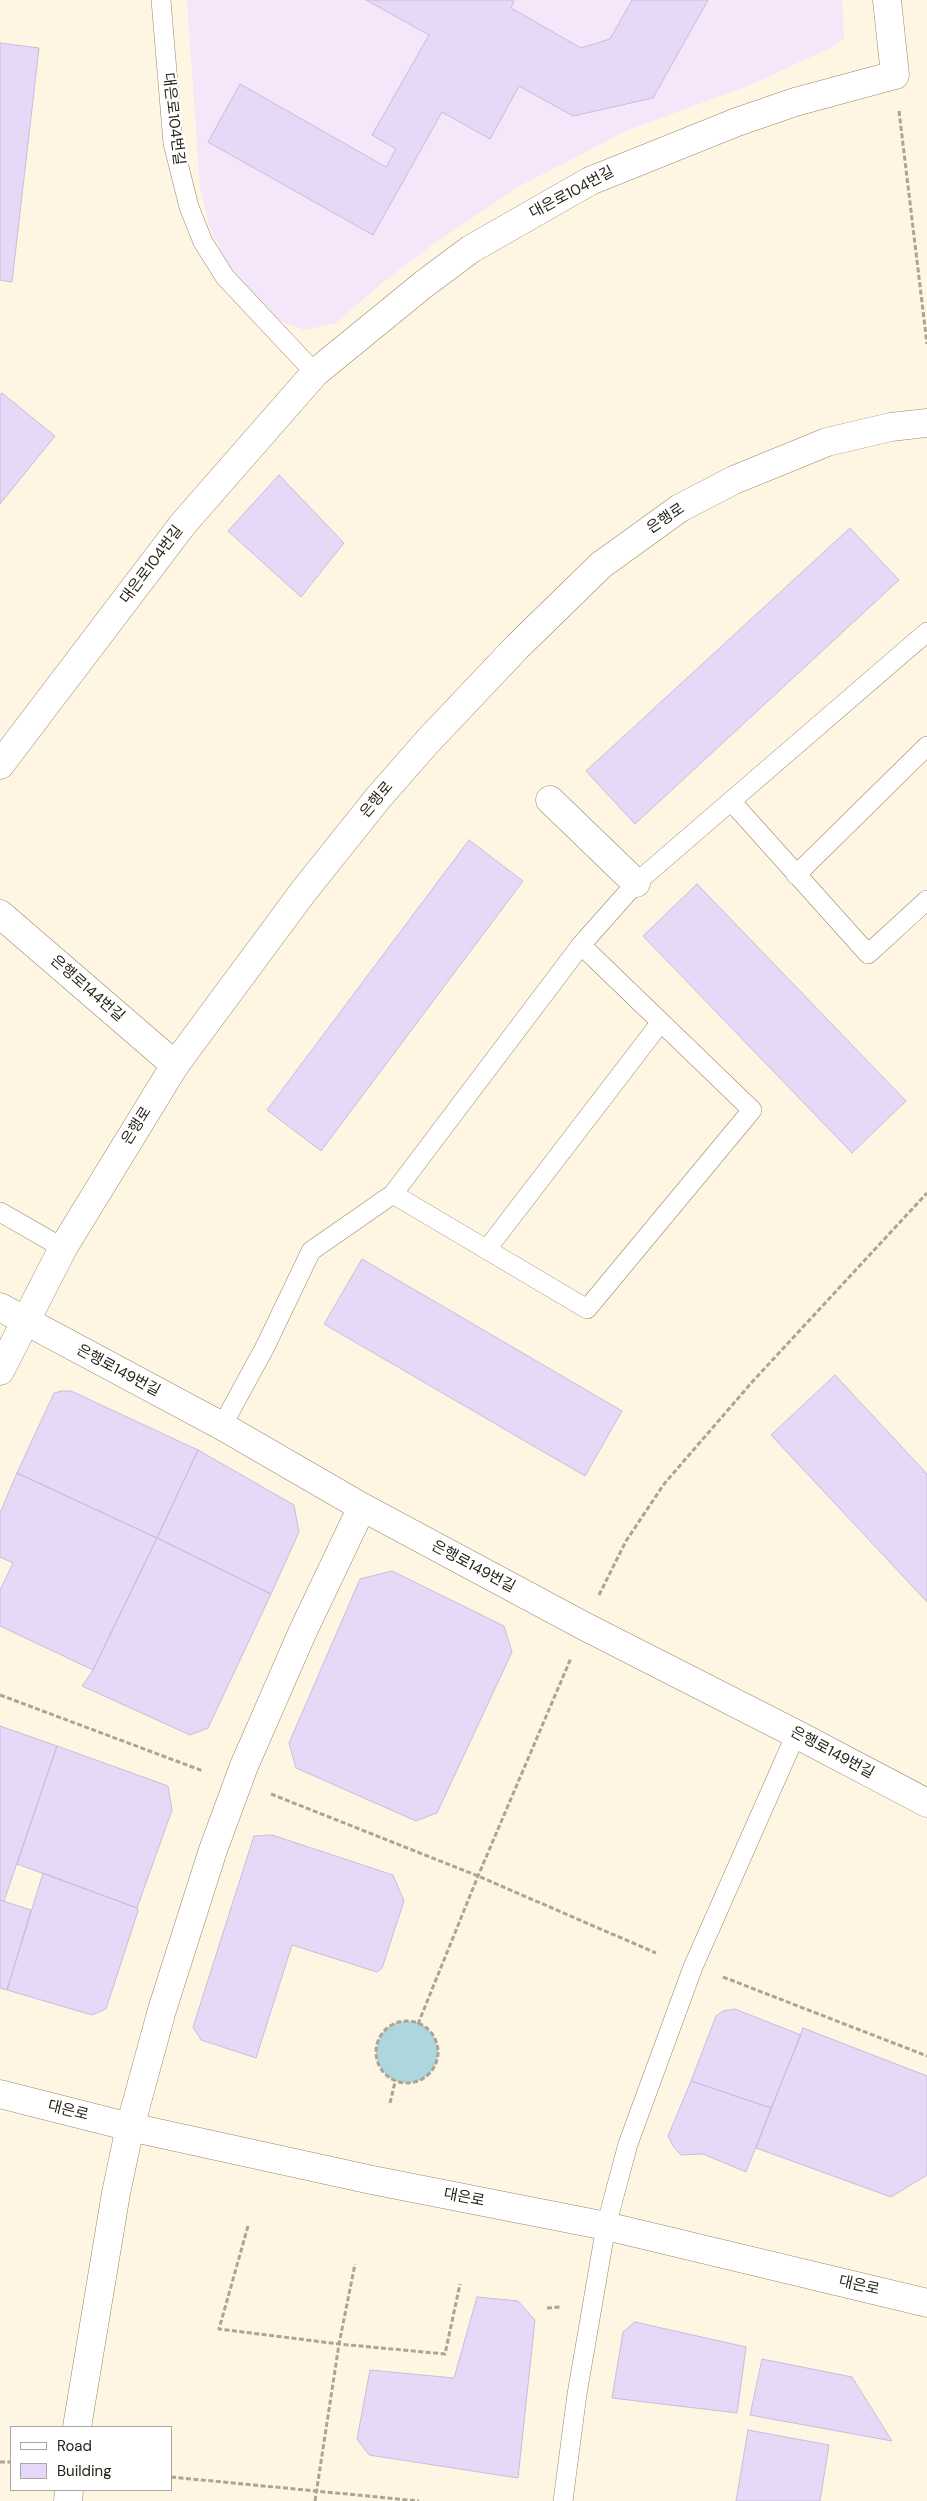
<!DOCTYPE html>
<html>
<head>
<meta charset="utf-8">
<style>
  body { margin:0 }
  #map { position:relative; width:927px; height:2501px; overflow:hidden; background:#fff5e3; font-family:"DM Sans",sans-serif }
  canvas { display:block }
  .legend { position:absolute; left:10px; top:2426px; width:162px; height:65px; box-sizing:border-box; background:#fff; border:1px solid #a9a7a3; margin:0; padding:6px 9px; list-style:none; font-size:15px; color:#292318 }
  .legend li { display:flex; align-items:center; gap:10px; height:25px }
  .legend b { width:25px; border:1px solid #a9a7a3 }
</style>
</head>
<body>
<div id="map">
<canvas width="927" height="2501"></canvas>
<ul class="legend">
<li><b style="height:6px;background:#fff"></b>Road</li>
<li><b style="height:14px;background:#e6d9f7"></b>Building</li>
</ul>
</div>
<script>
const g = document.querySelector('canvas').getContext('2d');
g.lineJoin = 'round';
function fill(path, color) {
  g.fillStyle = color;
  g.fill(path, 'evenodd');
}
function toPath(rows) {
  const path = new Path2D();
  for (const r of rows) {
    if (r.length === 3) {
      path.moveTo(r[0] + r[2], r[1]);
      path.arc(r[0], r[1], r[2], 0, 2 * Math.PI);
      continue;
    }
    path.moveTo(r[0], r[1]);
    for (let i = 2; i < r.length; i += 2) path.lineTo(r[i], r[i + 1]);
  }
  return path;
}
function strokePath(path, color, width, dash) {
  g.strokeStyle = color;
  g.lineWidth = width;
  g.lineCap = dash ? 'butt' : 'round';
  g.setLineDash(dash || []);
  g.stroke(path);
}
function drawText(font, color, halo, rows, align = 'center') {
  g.font = font + ' "DM Sans","Noto Sans KR",sans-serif';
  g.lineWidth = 4.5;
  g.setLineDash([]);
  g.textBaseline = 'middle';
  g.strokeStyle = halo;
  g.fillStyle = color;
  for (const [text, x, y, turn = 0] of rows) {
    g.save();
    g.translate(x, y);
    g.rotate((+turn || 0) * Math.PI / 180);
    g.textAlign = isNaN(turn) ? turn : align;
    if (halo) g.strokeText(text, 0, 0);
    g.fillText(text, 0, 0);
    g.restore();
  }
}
fill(toPath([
  [187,0,842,0,844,38,834,46,755,83,626,131,518,187,435,243,382,283,336,323,304,330,275,319,244,290,224,259,209,225,200,187]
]), '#f6e6f9');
fill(toPath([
  [407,2052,31]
]), '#aed6de');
const building = toPath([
  [366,0,512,0,514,1,511,8,581,48,610,39,632,0,708,0,653,98,573,116,519,86,490,139,442,112,373,235,208,142,240,84,386,167,396,149,372,135,429,35,366,0],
  [0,43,39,48,12,282,0,280,0,43],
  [2,393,55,436,0,504,0,395,2,393],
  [279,475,344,543,301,597,228,531,279,475],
  [850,528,899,580,635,824,586,771,850,528],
  [469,840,523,881,321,1151,267,1110,469,840],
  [697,884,906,1101,852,1153,643,936,697,884],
  [362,1259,622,1411,585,1476,324,1324,362,1259],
  [835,1375,927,1474,927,1602,771,1435,835,1375],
  [62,1391,71,1391,198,1450,157,1538,17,1473,54,1393,62,1391],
  [198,1450,294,1505,299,1532,271,1594,157,1538,198,1450],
  [17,1473,157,1538,93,1670,0,1626,0,1590,13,1563,0,1557,0,1513,17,1473],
  [157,1538,271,1594,208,1728,190,1735,82,1686,93,1670,157,1538],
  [392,1571,504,1626,512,1652,437,1813,416,1821,296,1768,289,1743,360,1579,392,1571],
  [0,1726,57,1746,4,1901,0,1900,0,1726],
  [57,1746,168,1786,172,1810,137,1908,17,1864,57,1746],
  [272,1835,393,1875,404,1901,382,1968,377,1972,292,1945,256,2058,201,2040,193,2027,254,1836,272,1835],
  [43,1873,137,1908,138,1911,106,2009,92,2015,7,1990,43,1873],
  [0,1900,31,1910,7,1990,0,1988,0,1900],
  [735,2009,801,2035,771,2108,691,2081,716,2016,723,2011,735,2009],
  [803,2028,927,2076,927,2175,891,2197,756,2148,803,2028],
  [691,2081,771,2108,746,2172,703,2154,681,2155,673,2146,668,2136,691,2081],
  [477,2297,518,2301,535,2320,518,2478,369,2455,357,2439,370,2370,454,2378,477,2297],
  [635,2322,746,2347,737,2413,612,2398,623,2332,635,2322],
  [762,2359,852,2377,892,2441,750,2415,762,2359],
  [748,2430,829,2445,820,2501,736,2501,748,2430]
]);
fill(building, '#e6d9f7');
strokePath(building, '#cabcda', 1);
const service = toPath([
  [161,0,173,143,189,207,203,242,225,277,315,373],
  [731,801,868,954,927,900],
  [796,875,927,746],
  [393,1194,587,1309,752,1110,581,945],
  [0,1212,63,1248],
  [487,1249,661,1022],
  [222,1426,265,1347,311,1251,393,1194,581,945,636,883,927,632],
  [563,2501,577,2394,606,2226,628,2144,693,1967,796,1734]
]);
const minor = toPath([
  [0,765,183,524,315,373,424,284,471,249,590,181,737,122,795,102,895,75,887,0],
  [550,800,636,883],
  [0,914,175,1065],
  [0,1307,222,1426,362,1507,584,1626,796,1734,927,1803],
  [77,2427,116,2193,130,2127,162,2010,213,1850,244,1766,303,1631,362,1507],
  [68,2501,69,2490]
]);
const tertiary = toPath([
  [0,1371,63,1248,175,1065,303,892,378,798,428,741,517,647,601,565,680,508,734,480,827,442,891,427,927,423],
  [0,2094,130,2127,372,2180,606,2226,927,2303]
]);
strokePath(service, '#97886c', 20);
strokePath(minor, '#97886c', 29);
strokePath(tertiary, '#97886c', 29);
strokePath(toPath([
  [899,111,927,344],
  [599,1595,626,1541,664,1484,753,1381,927,1193],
  [0,1695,203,1771],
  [271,1794,478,1876,656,1953],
  [723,1977,927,2056],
  [407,2052,31],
  [418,2024,478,1876,571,1658],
  [390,2103,395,2082],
  [248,2226,219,2329,339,2344,445,2354,460,2284],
  [547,2308,561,2307],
  [0,2462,11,2462],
  [171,2477,419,2501],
  [315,2501,339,2344,355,2264]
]), '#aca494', 3, [5, 2.5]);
strokePath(service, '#fff', 19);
strokePath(minor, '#fff', 28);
strokePath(tertiary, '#fff', 28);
drawText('15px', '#292318', '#fff', [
  ["대은로104번길",173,119,83],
  ["대은로104번길",572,193,-28],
  ["은행로",666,519,-34],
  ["대은로104번길",152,565,-53],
  ["은행로",377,800,-50],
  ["은행로144번길",87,989,41],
  ["은행로",137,1126,-58],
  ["은행로149번길",118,1371,28],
  ["은행로149번길",473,1567,28],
  ["은행로149번길",832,1753,28],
  ["대은로",68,2111,14],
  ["대은로",464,2198,11],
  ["대은로",859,2286,13]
]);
</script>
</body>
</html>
